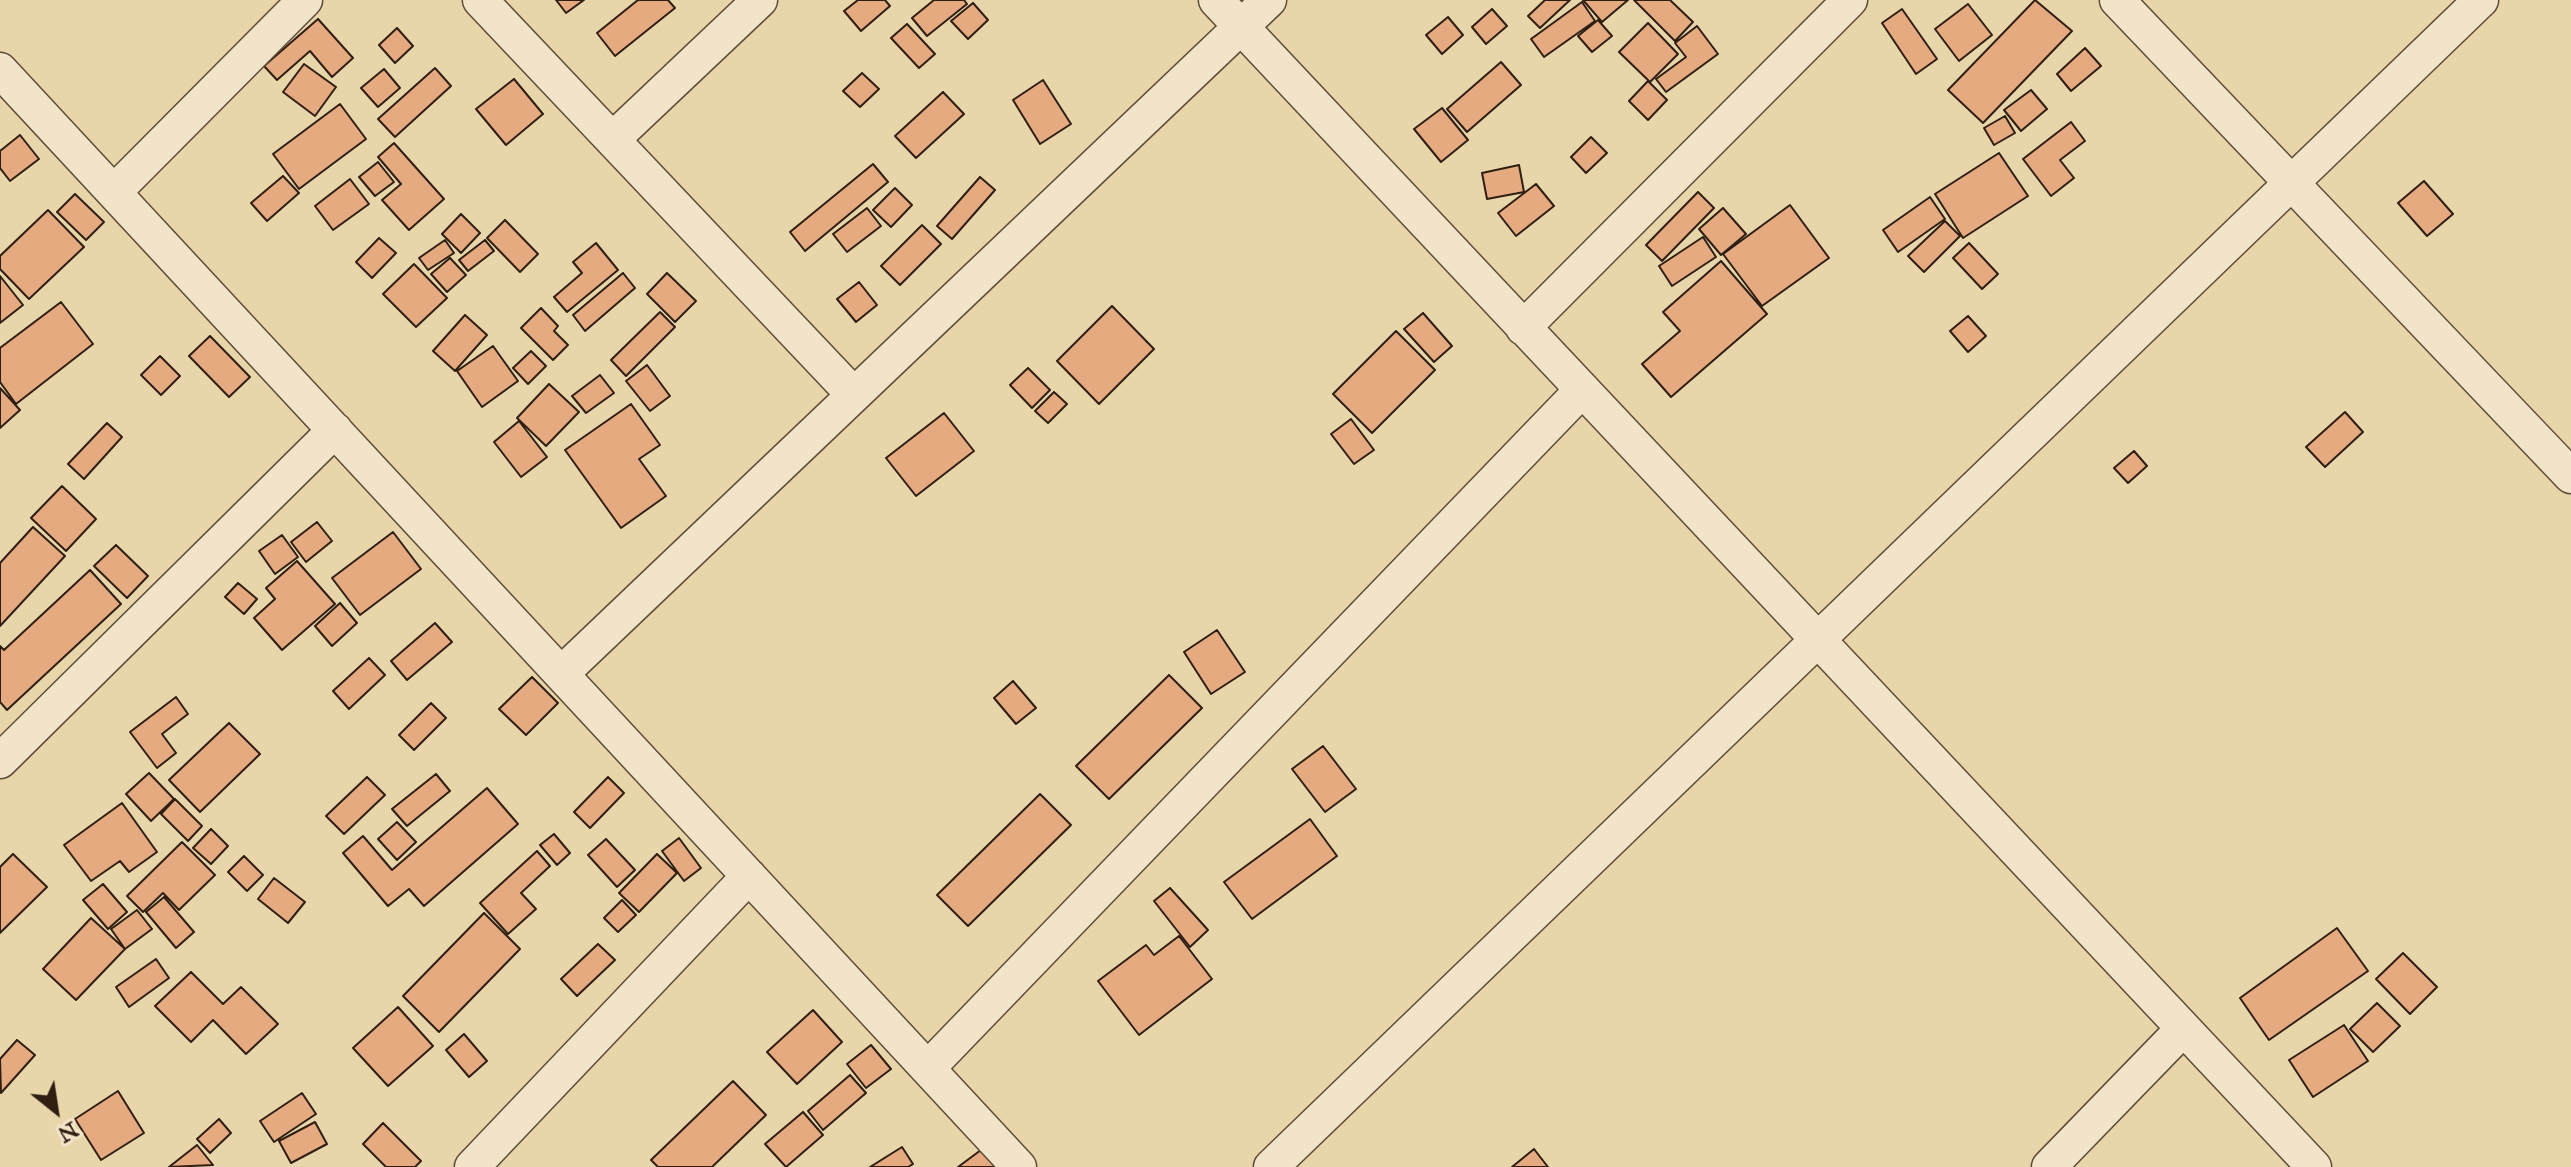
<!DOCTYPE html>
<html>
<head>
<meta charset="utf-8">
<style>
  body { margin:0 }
  #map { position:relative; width:2571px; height:1167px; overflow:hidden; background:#e9d5aa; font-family:"IM FELL Great Primer",serif }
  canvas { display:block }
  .north { position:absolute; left:16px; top:1071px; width:80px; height:80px; -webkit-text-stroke:6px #f1e4c8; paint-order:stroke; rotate:150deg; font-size:22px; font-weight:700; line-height:32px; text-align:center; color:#2f1f12 }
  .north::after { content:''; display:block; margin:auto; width:28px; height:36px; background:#2f1f12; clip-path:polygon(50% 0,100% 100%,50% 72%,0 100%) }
</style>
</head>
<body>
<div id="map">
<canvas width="2571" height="1167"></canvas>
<div class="north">N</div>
</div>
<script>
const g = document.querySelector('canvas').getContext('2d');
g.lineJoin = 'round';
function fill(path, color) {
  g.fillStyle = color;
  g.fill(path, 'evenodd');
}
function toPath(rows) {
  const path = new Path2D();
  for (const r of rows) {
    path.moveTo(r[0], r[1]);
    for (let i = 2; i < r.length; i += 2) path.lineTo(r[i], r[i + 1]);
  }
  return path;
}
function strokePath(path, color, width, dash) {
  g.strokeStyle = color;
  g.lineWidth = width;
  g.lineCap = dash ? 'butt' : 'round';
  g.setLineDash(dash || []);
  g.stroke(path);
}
const building = toPath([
  [556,0,584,0,566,13,556,0],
  [638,0,668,0,675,8,615,56,597,33,638,0],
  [858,0,885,0,890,6,861,31,844,11,858,0],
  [934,0,964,0,967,4,927,36,912,18,934,0],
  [1545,0,1570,0,1540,28,1528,16,1545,0],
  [1583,0,1628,0,1602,22,1583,0],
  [1634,0,1670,0,1693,22,1675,41,1634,0],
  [2035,0,2072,31,1983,123,1948,90,2035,0],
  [1582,2,1595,21,1544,57,1531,39,1582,2],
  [973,3,988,20,968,39,951,21,973,3],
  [1968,4,1992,35,1959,61,1935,29,1968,4],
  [1492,9,1507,26,1486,44,1472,27,1492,9],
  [1902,9,1937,59,1916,74,1882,23,1902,9],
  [1448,17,1463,35,1442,54,1426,35,1448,17],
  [318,19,353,58,332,77,310,51,277,80,264,66,318,19],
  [1598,20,1612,36,1592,52,1578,36,1598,20],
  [1648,23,1678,54,1650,82,1619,52,1648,23],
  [907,24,935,54,919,68,891,38,907,24],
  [1697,26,1718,54,1666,92,1656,79,1686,57,1675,43,1697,26],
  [397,28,413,46,395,63,379,45,397,28],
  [2085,48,2101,66,2071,91,2057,74,2085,48],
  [1501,62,1521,85,1467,132,1447,109,1501,62],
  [304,64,336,87,315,116,283,92,304,64],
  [435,68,451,86,395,137,378,119,435,68],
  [384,69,400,88,378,107,361,88,384,69],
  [862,73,879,89,860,107,843,91,862,73],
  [514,79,543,114,506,145,476,109,514,79],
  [1043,80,1071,124,1040,144,1013,100,1043,80],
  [1648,81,1667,100,1648,120,1629,101,1648,81],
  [2031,90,2047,109,2021,131,2004,110,2031,90],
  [943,92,964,114,916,158,895,136,943,92],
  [340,104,366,139,299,189,273,154,340,104],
  [1442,108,1468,140,1441,162,1414,129,1442,108],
  [2005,116,2015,133,1994,145,1984,128,2005,116],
  [2071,122,2085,141,2060,160,2074,178,2051,196,2023,159,2071,122],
  [20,135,39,159,10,181,0,168,0,151,20,135],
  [1591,137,1607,153,1586,173,1571,157,1591,137],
  [394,143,444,199,409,230,382,200,401,184,378,157,394,143],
  [1999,153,2028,196,1963,238,1935,194,1999,153],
  [378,162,394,182,375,196,359,177,378,162],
  [873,164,888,182,805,251,790,232,873,164],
  [1519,165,1524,192,1487,199,1482,173,1519,165],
  [283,176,299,193,267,221,251,203,283,176],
  [980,177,995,190,952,239,937,226,980,177],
  [350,179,369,204,333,230,315,206,350,179],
  [2424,181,2453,214,2427,236,2398,203,2424,181],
  [1536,184,1554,206,1516,236,1498,213,1536,184],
  [895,188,912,205,891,227,873,210,895,188],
  [1698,192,1714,208,1662,261,1646,245,1698,192],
  [75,194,104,222,86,240,57,212,75,194],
  [1930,197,1945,219,1898,252,1883,230,1930,197],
  [1790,205,1829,258,1762,306,1723,254,1790,205],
  [867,208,881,226,847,252,833,234,867,208],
  [1723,208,1746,234,1721,255,1699,229,1723,208],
  [48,210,84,247,29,299,0,269,0,256,48,210],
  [461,214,480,233,461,253,442,234,461,214],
  [505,220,538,254,520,272,487,238,505,220],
  [1945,221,1960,236,1924,272,1908,256,1945,221],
  [922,225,941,244,900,285,881,266,922,225],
  [1703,237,1716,257,1672,286,1659,266,1703,237],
  [379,238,396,253,372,278,356,262,379,238],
  [445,240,454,253,428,270,419,258,445,240],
  [485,240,494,251,468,271,459,260,485,240],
  [596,243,618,270,567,312,554,297,582,273,573,262,596,243],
  [1969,243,1998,274,1982,289,1953,258,1969,243],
  [450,258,466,275,447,292,431,274,450,258],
  [1721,261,1767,314,1671,397,1642,364,1680,331,1663,312,1721,261],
  [414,264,447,298,416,327,383,294,414,264],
  [623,273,635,288,585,331,573,315,623,273],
  [667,273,696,301,675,322,647,294,667,273],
  [0,276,23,305,0,323,0,276],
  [859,282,877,305,856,322,837,299,859,282],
  [61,302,93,344,16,404,0,382,0,348,61,302],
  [1112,306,1154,349,1099,404,1057,361,1112,306],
  [541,308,558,326,554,331,568,345,553,360,521,328,541,308],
  [660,312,675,327,626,376,611,360,660,312],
  [1423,313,1452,346,1434,362,1404,329,1423,313],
  [465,315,487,335,455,371,433,351,465,315],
  [1968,316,1986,336,1968,352,1950,331,1968,316],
  [1396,331,1435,370,1372,433,1333,394,1396,331],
  [210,336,250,377,229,397,189,356,210,336],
  [493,346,518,381,482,407,457,371,493,346],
  [531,351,546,366,528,384,513,368,531,351],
  [160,356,180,376,161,395,141,375,160,356],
  [647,365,670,396,650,411,626,381,647,365],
  [1028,368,1050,390,1032,408,1010,385,1028,368],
  [600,375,614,393,586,413,572,396,600,375],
  [549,384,579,412,546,446,517,418,549,384],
  [0,388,20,410,0,428,0,388],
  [1054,392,1067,404,1048,423,1035,411,1054,392],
  [631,404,660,445,639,459,666,496,621,528,565,450,631,404],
  [2345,412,2363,432,2325,467,2306,447,2345,412],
  [944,413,974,451,916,496,886,458,944,413],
  [1351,419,1374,450,1354,464,1331,434,1351,419],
  [519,421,547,457,521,477,494,442,519,421],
  [107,423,122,437,84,479,68,464,107,423],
  [2134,451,2147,466,2128,483,2114,468,2134,451],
  [62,486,96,519,66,551,31,518,62,486],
  [317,522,332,541,306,562,291,542,317,522],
  [33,527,65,556,0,626,0,563,33,527],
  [393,532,421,569,360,615,332,578,393,532],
  [282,535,298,557,275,574,259,551,282,535],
  [116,545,148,576,127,598,94,566,116,545],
  [297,561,335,604,282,650,254,618,275,599,266,588,297,561],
  [90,570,121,604,7,710,0,702,0,646,4,650,90,570],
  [238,583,257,599,244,614,225,597,238,583],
  [340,603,357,623,332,646,315,626,340,603],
  [435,623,452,642,407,680,391,661,435,623],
  [1217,630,1245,672,1211,694,1184,652,1217,630],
  [369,658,385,675,349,709,333,691,369,658],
  [1169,675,1202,708,1109,799,1076,766,1169,675],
  [532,677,558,703,526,735,499,709,532,677],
  [1013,681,1036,708,1016,724,994,698,1013,681],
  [176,697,188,714,162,734,176,753,157,768,130,732,176,697],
  [431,703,446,718,414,750,399,735,431,703],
  [229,723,260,754,200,812,169,780,229,723],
  [1323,746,1356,789,1325,812,1292,769,1323,746],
  [149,773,174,799,151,821,126,794,149,773],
  [436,774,450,791,407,826,392,809,436,774],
  [367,777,385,795,344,834,326,816,367,777],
  [608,777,624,793,590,828,574,812,608,777],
  [487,788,518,824,424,906,409,889,388,906,343,853,363,836,392,870,487,788],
  [1040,794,1071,825,968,926,937,895,1040,794],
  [175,799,202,826,188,841,161,814,175,799],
  [122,803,157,852,129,872,120,861,91,881,64,845,122,803],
  [1310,819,1337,856,1252,919,1224,882,1310,819],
  [397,822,416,842,397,860,378,839,397,822],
  [211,829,228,846,211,864,193,848,211,829],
  [554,834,570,853,557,865,540,845,554,834],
  [679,838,701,868,684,881,662,851,679,838],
  [606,839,635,870,617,887,588,855,606,839],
  [182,842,215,875,179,910,163,893,143,912,127,896,182,842],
  [537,851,550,866,521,893,536,909,508,934,480,903,537,851],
  [13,854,47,887,0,933,0,867,13,854],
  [657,854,677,873,639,912,619,893,657,854],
  [244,856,263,875,247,891,228,872,244,856],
  [274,878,305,902,288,923,258,899,274,878],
  [103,884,127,912,108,929,83,900,103,884],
  [1170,888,1208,930,1190,947,1154,901,1170,888],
  [164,897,194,932,176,948,146,912,164,897],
  [622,900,636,915,618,932,604,918,622,900],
  [137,910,152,929,125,949,111,929,137,910],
  [484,913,520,949,439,1032,403,996,484,913],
  [91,918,125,949,76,1000,43,969,91,918],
  [2337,928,2368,971,2269,1040,2240,998,2337,928],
  [1179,936,1212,979,1139,1035,1098,981,1146,945,1154,955,1179,936],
  [598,944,615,960,577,996,561,979,598,944],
  [2403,953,2437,987,2410,1014,2376,979,2403,953],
  [156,959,169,978,129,1007,116,987,156,959],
  [191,972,223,1004,241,987,278,1024,246,1054,213,1020,191,1042,155,1006,191,972],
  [2377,1003,2400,1026,2373,1052,2350,1029,2377,1003],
  [398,1007,433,1046,388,1086,353,1048,398,1007],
  [813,1010,842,1042,797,1084,767,1052,813,1010],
  [2344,1025,2368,1061,2313,1097,2289,1060,2344,1025],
  [464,1034,487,1061,469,1077,446,1050,464,1034],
  [17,1040,35,1055,1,1093,0,1059,17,1040],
  [871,1045,891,1069,866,1088,847,1064,871,1045],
  [850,1075,866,1093,823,1130,808,1111,850,1075],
  [733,1081,766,1115,712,1167,658,1167,651,1160,733,1081],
  [118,1091,144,1133,101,1160,75,1119,118,1091],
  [302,1093,316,1114,274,1142,260,1121,302,1093],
  [803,1112,823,1135,786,1167,765,1144,803,1112],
  [219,1119,231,1133,210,1153,197,1139,219,1119],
  [315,1122,327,1144,291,1163,279,1141,315,1122],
  [383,1123,421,1161,415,1167,386,1167,363,1144,383,1123],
  [197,1145,213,1165,169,1167,197,1145],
  [902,1147,913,1164,908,1167,870,1167,902,1147],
  [985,1147,999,1167,958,1167,985,1147],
  [1534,1149,1548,1167,1512,1167,1534,1149]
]);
fill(building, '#e5aa80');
strokePath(building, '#2f1f12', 2);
const minor = toPath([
  [480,0,854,395],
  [1216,0,2314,1167],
  [2117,0,2571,476],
  [0,70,1019,1167],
  [613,139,760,0],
  [114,192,305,0],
  [1523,328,1850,0],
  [561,674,1269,0],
  [0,761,335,430],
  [928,1068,1581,391],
  [472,1167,749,876],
  [1271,1167,2481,0],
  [2049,1167,2183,1029]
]);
strokePath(minor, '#5e4c38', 37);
strokePath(minor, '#f1e4c8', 34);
</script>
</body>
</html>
